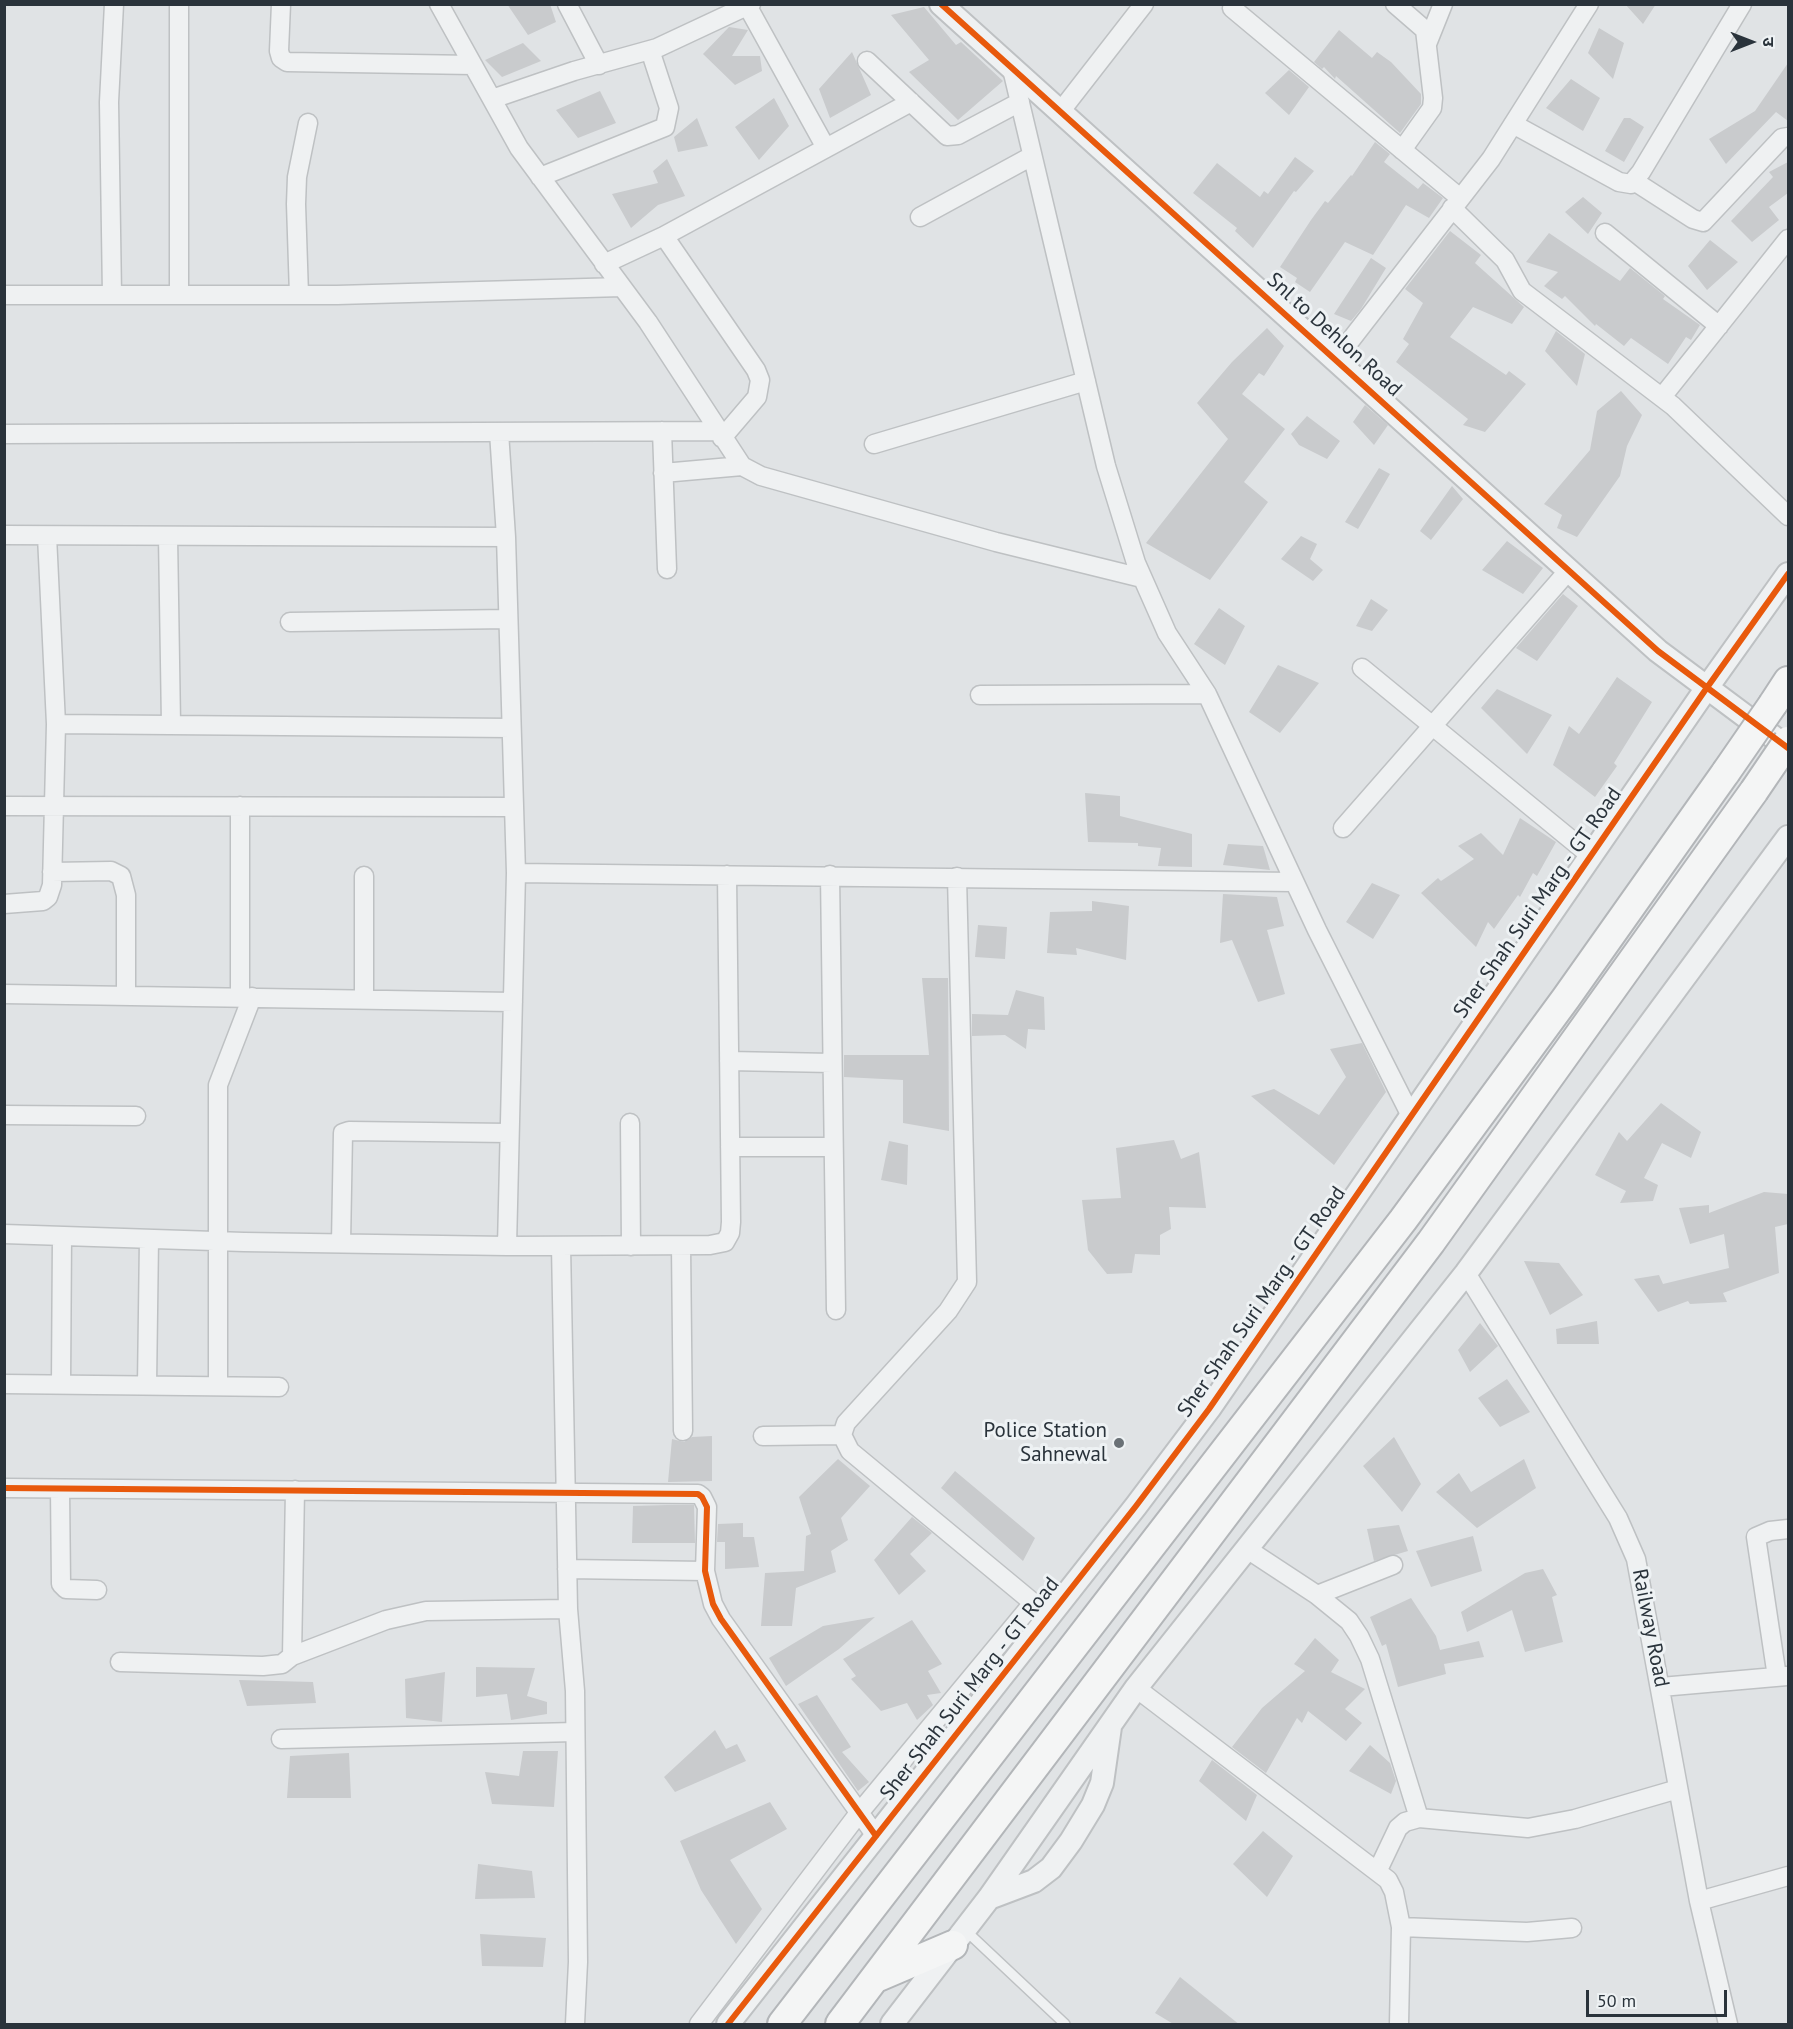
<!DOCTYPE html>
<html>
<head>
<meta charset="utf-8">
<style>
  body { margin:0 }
  #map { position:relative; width:1793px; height:2029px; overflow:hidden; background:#e0e3e5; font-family:"PT Sans","Noto Sans Devanagari",sans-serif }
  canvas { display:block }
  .frame { position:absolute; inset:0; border:6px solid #2a333b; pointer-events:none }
  .north { position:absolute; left:1721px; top:12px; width:60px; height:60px; -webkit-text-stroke:4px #eef2f4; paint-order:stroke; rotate:90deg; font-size:16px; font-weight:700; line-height:24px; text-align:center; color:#2a333b }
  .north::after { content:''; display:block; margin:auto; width:21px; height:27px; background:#2a333b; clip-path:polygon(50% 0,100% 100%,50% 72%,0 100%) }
  .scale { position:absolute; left:1586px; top:1990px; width:141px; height:27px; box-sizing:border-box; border:3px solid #2a333b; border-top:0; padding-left:8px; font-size:18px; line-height:21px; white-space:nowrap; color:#2a333b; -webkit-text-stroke:4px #eef2f4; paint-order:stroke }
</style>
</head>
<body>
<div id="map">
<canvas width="1793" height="2029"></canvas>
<div class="frame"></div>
<div class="north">उ</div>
<div class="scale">50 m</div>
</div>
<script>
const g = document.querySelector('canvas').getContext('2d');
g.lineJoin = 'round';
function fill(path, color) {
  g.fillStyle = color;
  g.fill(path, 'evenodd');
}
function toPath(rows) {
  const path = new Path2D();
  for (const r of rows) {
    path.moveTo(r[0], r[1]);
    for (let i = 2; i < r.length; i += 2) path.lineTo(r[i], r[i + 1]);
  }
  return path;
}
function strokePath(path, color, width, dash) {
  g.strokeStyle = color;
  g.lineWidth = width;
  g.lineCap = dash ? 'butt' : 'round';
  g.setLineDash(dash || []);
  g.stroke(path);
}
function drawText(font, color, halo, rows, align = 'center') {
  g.font = font + ' "PT Sans",sans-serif';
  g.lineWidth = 6;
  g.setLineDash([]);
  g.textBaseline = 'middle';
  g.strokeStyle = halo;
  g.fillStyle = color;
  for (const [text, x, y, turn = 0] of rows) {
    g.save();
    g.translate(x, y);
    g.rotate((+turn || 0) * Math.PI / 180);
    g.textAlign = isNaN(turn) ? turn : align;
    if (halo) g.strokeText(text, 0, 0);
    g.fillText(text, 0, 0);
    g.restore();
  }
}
fill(toPath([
  [507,4,550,4,556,22,528,35],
  [1625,4,1656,4,1643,24],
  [924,7,956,45,961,42,1003,81,958,120,909,72,929,60,891,15],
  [729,27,748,30,732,56,760,56,762,71,735,85,703,54],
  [1599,28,1624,43,1613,79,1588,53],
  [1339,30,1372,58,1377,52,1391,62,1421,94,1421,104,1400,133,1336,76,1335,79,1324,67,1322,69,1314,62],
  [523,43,541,61,502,77,485,60],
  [852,52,871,95,830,118,819,89],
  [1788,63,1788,121,1776,112,1726,164,1709,139,1755,111],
  [1289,70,1309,87,1289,115,1265,93],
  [1571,79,1600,98,1583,131,1546,108],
  [600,91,616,123,578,138,556,110],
  [774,98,789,126,759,160,735,127],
  [697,118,708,146,678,152,674,137],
  [1624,118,1630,118,1644,127,1624,162,1605,151],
  [1375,142,1390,154,1384,162,1418,189,1423,183,1443,198,1429,218,1406,205,1373,255,1345,242,1310,292,1295,282,1297,278,1280,267,1311,220,1325,201,1328,203,1351,175,1352,176],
  [1295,157,1314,171,1296,192,1294,191,1253,248,1235,231,1237,228,1193,193,1217,163,1260,197,1264,191,1268,194],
  [667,159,685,196,658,205,631,228,612,194,658,183,653,171],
  [1788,162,1788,193,1769,207,1779,220,1752,242,1731,221,1773,177,1769,172],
  [1583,197,1602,213,1588,234,1565,212],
  [1450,231,1481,255,1475,263,1524,307,1512,324,1473,307,1450,337,1506,375,1509,371,1526,384,1485,432,1463,425,1468,419,1396,362,1409,344,1403,339,1423,303,1405,289],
  [1549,233,1620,281,1630,268,1665,296,1663,299,1700,325,1691,340,1686,337,1668,364,1631,338,1624,346,1596,324,1595,326,1565,296,1562,299,1544,286,1558,272,1526,262],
  [1710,240,1738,262,1707,290,1688,266],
  [1371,258,1386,268,1361,309,1351,321,1334,314],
  [1267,328,1284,346,1264,376,1259,373,1242,394,1285,429,1244,482,1268,502,1210,580,1146,543,1228,439,1197,403,1232,362],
  [1556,331,1585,354,1577,386,1545,351],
  [1621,391,1642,415,1627,446,1620,476,1577,537,1557,528,1562,515,1544,504,1590,450,1597,411],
  [1365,405,1388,425,1374,445,1353,422],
  [1307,416,1340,441,1327,459,1299,445,1291,434],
  [1379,468,1390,474,1358,529,1345,522],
  [1452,486,1463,499,1431,540,1420,531],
  [1301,536,1317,544,1310,559,1323,570,1313,581,1281,559],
  [1507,541,1543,568,1523,594,1482,570],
  [1563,594,1578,606,1537,661,1516,648],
  [1371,599,1388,610,1372,631,1356,626],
  [1219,608,1245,626,1225,665,1194,644],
  [1278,665,1319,683,1280,733,1249,712],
  [1617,677,1652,702,1614,763,1617,766,1595,797,1553,765,1569,726,1579,734],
  [1497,689,1552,715,1527,754,1481,708],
  [1085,793,1120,796,1120,816,1192,834,1192,867,1158,866,1161,848,1138,846,1138,843,1088,842],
  [1520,818,1556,842,1537,876,1533,873,1520,897,1518,895,1494,929,1488,922,1476,947,1421,893,1438,878,1441,881,1474,859,1458,846,1481,833,1503,855],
  [1228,844,1263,846,1270,870,1223,865],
  [1372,883,1400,895,1373,939,1346,922],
  [1223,894,1277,897,1284,926,1267,930,1285,994,1258,1002,1232,940,1220,943],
  [1092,901,1129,906,1126,960,1076,948,1077,955,1047,953,1050,912,1092,911],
  [978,925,1007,927,1005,959,975,957],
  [922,978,948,978,949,1131,903,1123,903,1080,844,1077,844,1055,929,1055],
  [1016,990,1044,997,1045,1030,1028,1029,1026,1049,1005,1035,972,1036,972,1014,1008,1015],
  [1362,1043,1386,1092,1334,1165,1251,1096,1274,1089,1319,1115,1346,1077,1330,1049],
  [1661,1103,1701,1132,1691,1158,1662,1143,1644,1178,1658,1185,1653,1201,1620,1203,1626,1191,1595,1175,1619,1132,1627,1141],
  [1174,1140,1181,1159,1199,1152,1206,1208,1169,1207,1171,1229,1160,1235,1160,1255,1135,1254,1132,1273,1107,1274,1088,1250,1082,1200,1121,1198,1116,1148],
  [889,1141,908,1145,907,1185,881,1180],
  [1764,1192,1788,1194,1788,1224,1775,1227,1779,1273,1723,1293,1727,1302,1690,1304,1688,1301,1658,1312,1634,1279,1659,1275,1663,1284,1729,1268,1724,1234,1690,1244,1679,1208,1709,1205,1709,1213],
  [1524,1261,1559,1263,1583,1295,1550,1315],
  [1597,1321,1599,1344,1557,1344,1556,1329],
  [1480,1323,1498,1346,1470,1372,1458,1350],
  [1507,1379,1530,1412,1500,1427,1478,1398],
  [712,1436,712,1481,668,1482,672,1439,684,1442,692,1437],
  [1394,1437,1421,1484,1402,1512,1363,1466],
  [838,1459,870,1486,841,1518,848,1540,831,1551,836,1572,796,1588,792,1626,761,1626,765,1573,804,1571,806,1536,811,1534,799,1497],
  [1524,1459,1536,1488,1477,1528,1436,1492,1459,1473,1471,1492],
  [955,1471,1035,1538,1023,1561,941,1488],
  [667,1505,694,1505,695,1543,632,1543,633,1506],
  [912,1517,932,1533,910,1554,926,1571,899,1595,874,1560],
  [743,1523,743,1537,754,1537,759,1567,725,1569,725,1542,717,1542,718,1524],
  [1399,1525,1408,1551,1374,1561,1367,1529],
  [1473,1536,1482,1571,1431,1587,1416,1551],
  [1543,1569,1557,1595,1552,1597,1563,1642,1525,1652,1512,1610,1467,1632,1461,1612,1525,1573],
  [1411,1598,1436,1636,1440,1650,1479,1641,1484,1657,1444,1664,1446,1674,1398,1687,1386,1644,1382,1646,1370,1617],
  [875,1617,839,1649,786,1686,769,1658,823,1626],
  [912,1620,942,1664,928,1671,941,1693,927,1695,933,1705,917,1720,907,1703,881,1711,851,1679,856,1676,843,1659],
  [1315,1638,1339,1660,1331,1672,1365,1689,1345,1709,1362,1723,1346,1741,1308,1711,1302,1723,1297,1718,1266,1773,1232,1747,1262,1708,1305,1671,1294,1664],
  [476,1667,535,1668,527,1696,547,1702,547,1714,511,1720,507,1694,476,1697],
  [445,1672,442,1722,406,1718,405,1679],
  [239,1680,313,1682,316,1703,247,1706],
  [817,1695,851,1747,842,1752,869,1782,858,1791,798,1704],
  [715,1730,726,1749,737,1744,746,1761,675,1792,664,1777],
  [1370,1745,1390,1763,1396,1781,1391,1794,1349,1771],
  [523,1751,558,1751,554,1807,492,1804,485,1772,519,1776],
  [349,1753,351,1798,287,1798,290,1756],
  [1212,1760,1257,1795,1246,1821,1199,1781],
  [770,1802,787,1829,730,1860,762,1909,736,1944,701,1890,680,1841],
  [1263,1831,1293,1856,1267,1897,1233,1864],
  [478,1864,532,1871,535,1898,475,1899],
  [480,1934,546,1938,543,1967,482,1966],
  [1180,1977,1240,2025,1175,2025,1155,2013]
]), '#c9cbcd');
const service = toPath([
  [964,1929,1065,2024]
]);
const minor = toPath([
  [179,4,179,295],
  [281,4,279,51,281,58,287,62,473,65],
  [439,4,519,148,648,322,742,466,761,476,996,542,1142,578],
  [567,4,599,65],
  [1395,4,1425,30,1433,98,1432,108,1402,150],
  [748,7,826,148],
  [1232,8,1460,198],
  [1427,44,1443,4],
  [867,61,947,136,958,135,1020,102],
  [1012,69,1106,466,1136,563,1167,633,1207,694,1317,930,1411,1116],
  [492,99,574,71,657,48,751,4],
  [1060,112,1144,4],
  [1513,124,1619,182,1631,184,1641,172,1742,4],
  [540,177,665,127,669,108,650,50],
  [1634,181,1693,219,1703,222,1782,138,1788,137],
  [1452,208,1505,260,1522,291,1673,406,1788,516],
  [920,217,1032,156],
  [1605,233,1719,326],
  [664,236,756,370,760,380,757,397,722,438],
  [604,264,664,236,911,102],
  [4,295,337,295,622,287],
  [112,295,109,102,114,4],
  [299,295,296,204,297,177,308,123],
  [1336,359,1491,159,1589,4],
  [1662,397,1788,239],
  [662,431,667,569],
  [499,432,506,537,516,873,507,1246],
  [4,434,718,431],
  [874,444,1086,381],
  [663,473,742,466],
  [4,535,506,537],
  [168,536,171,724],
  [290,622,508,619],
  [1362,668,1591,856],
  [980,695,1207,694],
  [56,724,511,728],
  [4,806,514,807],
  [1343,828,1569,570],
  [52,872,111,871,121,876,126,895,126,996],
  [516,873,1294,882],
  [830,875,836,1310],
  [364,876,364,999],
  [957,877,967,1282,948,1311,846,1423,842,1435,850,1451,1048,1615],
  [4,904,43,901,48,897,52,885,56,724,47,536],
  [4,994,513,1002],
  [240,997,240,806],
  [729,1061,832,1063],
  [4,1115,136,1116],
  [630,1123,631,1246],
  [730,1147,833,1147],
  [4,1234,244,1242,507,1246,710,1245,725,1242,730,1233,731,1222,727,875],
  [341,1243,343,1133,349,1131,509,1133],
  [561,1246,568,1609,575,1691,578,1962,575,2024],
  [681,1246,683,1431],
  [1466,1273,1618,1518,1636,1559,1699,1901,1728,2024],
  [4,1384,279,1387],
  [61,1384,62,1236],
  [147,1385,149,1239],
  [218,1386,218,1085,252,997],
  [763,1436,842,1435],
  [4,1488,698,1494,702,1497,707,1507,705,1571,713,1604,721,1619,876,1836],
  [60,1489,61,1584,66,1589,97,1590],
  [1247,1549,1317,1595,1349,1621,1359,1636,1370,1659,1419,1818],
  [567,1569,705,1571],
  [1317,1595,1393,1565],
  [292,1656,386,1620,426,1611,568,1609],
  [120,1662,263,1666,282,1664,292,1656,295,1490],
  [1777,1677,1756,1537,1770,1531,1788,1529],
  [1661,1687,1787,1676],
  [1136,1688,1388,1880,1394,1892,1401,1927,1399,2024],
  [281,1739,575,1732],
  [1378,1870,1398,1828,1405,1822,1419,1818,1528,1828,1575,1819,1678,1789],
  [1699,1901,1788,1876],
  [1401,1927,1527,1932,1572,1928],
  [699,2024,859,1813,1033,1603]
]);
const tertiary = toPath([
  [941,4,1658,651,1788,748],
  [989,1898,1034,1881,1051,1868,1071,1841,1093,1805,1102,1783,1110,1727],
  [728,2024,1136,1506,1209,1409,1706,689,1788,574],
  [892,2024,989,1898,1136,1688,1466,1273,1788,837]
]);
const trunk = toPath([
  [1773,704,1788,681],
  [878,1977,953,1945],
  [782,2024,1403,1220,1566,998,1726,772],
  [840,2024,1431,1242,1754,791]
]);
strokePath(service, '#bec1c3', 12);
strokePath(minor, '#bec1c3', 21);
strokePath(tertiary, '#bec1c3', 26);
strokePath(trunk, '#b3b6b9', 32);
strokePath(service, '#eff1f2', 9);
strokePath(minor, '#eff1f2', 18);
strokePath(tertiary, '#eff1f2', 22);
strokePath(trunk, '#f4f5f5', 28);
const trunkBridge = toPath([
  [1726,772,1773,704],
  [1754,791,1788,741]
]);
strokePath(trunkBridge, '#b3b6b9', 32, []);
strokePath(trunkBridge, '#f4f5f5', 28);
strokePath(toPath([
  [941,4,1658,651,1788,748],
  [4,1488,698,1494,702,1497,707,1507,705,1571,713,1604,721,1619,876,1836],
  [728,2024,1136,1506,1209,1409,1706,689,1788,574]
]), '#e8590c', 6);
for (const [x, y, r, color] of [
  [1119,1443,6,"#6a7176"]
]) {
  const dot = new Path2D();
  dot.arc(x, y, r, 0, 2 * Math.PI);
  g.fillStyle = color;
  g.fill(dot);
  strokePath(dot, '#eef2f4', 2);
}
drawText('21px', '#2a333b', '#eef2f4', [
  ["Snl to Dehlon Road",1334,335,42],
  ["Sher Shah Suri Marg - GT Road",1538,903,-55],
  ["Sher Shah Suri Marg - GT Road",1262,1302,-55],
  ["Railway Road",1650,1628,79],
  ["Sher Shah Suri Marg - GT Road",970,1689,-52]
]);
drawText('21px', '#2a333b', '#eef2f4', [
  ["Police Station",1107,1431],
  ["Sahnewal",1107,1455]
], 'right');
</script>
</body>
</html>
